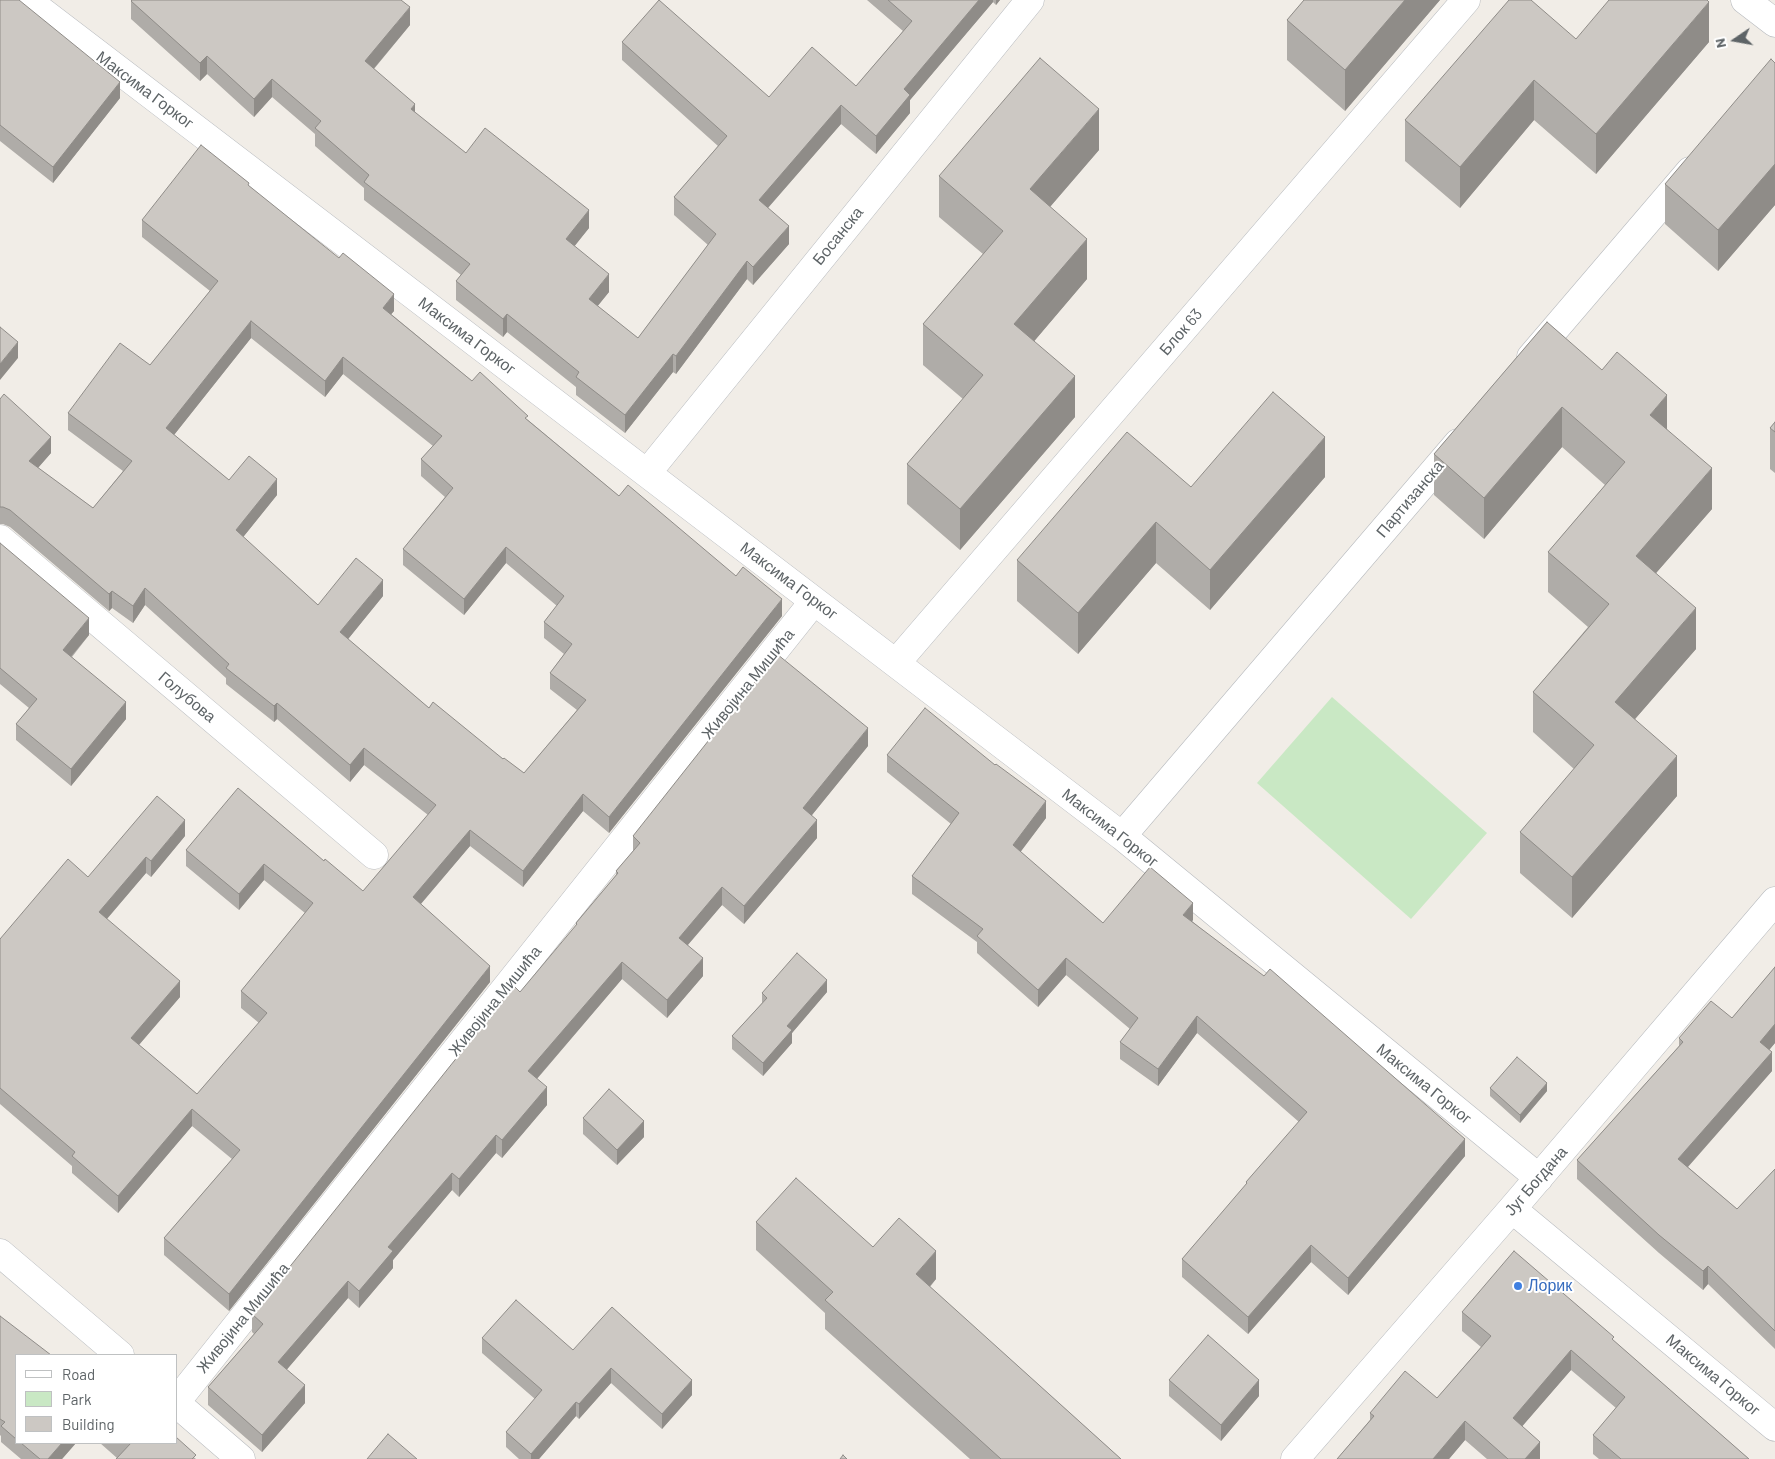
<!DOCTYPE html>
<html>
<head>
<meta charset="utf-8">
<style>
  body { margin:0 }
  #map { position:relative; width:1775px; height:1459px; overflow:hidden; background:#f1ede7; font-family:Barlow,sans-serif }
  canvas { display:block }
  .legend { position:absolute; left:15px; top:1354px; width:162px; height:90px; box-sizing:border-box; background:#fff; border:1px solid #bfc1c2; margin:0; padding:6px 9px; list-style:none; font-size:15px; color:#5e6467 }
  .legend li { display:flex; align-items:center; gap:10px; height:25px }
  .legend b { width:25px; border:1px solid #bfc1c2 }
  .north { position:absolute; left:1710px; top:15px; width:50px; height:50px; -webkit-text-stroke:4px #fff; paint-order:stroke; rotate:258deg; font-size:14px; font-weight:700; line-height:20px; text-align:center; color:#5e6467 }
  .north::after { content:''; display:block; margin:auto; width:18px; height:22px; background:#5e6467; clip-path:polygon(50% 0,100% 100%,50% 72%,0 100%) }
</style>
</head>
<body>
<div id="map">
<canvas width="1775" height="1459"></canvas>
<ul class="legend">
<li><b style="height:6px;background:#fff"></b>Road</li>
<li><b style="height:14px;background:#c9e8c4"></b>Park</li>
<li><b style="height:14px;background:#ccc8c3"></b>Building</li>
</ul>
<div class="north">N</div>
</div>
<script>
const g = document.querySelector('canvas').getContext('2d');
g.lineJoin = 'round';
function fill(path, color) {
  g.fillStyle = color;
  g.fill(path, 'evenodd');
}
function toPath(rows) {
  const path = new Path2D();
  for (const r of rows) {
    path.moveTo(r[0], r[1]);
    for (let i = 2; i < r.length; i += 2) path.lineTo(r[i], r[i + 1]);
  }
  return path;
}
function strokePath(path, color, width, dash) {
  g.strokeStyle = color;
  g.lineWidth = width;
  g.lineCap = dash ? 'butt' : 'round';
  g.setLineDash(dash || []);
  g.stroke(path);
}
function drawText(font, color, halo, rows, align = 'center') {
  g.font = font + ' Barlow,sans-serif';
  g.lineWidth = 4;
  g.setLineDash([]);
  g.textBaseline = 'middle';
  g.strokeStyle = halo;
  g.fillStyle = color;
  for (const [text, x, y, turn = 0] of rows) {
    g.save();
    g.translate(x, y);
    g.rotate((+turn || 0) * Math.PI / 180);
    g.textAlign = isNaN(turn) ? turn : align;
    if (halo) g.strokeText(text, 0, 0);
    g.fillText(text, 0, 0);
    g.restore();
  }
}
fill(toPath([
  [1332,697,1487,833,1411,919,1257,783]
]), '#c9e8c4');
const minor = toPath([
  [27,0,1122,836,1539,1178],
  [1745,0,1775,23],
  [1531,357,1690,171],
  [647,473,1030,0],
  [0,539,374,855],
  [896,663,1466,0],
  [1122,836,1458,443],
  [1512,1209,1775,1427],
  [0,1253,120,1355],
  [176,1402,814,601],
  [176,1403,241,1459],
  [1295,1459,1512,1209,1775,901]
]);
strokePath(minor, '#b7babe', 29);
strokePath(minor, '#fff', 28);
fill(toPath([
  [0,0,120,98,53,183,0,141],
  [867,0,1000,0,996,5,993,2,910,100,910,113,876,154,841,124,768,208,789,244,753,285,747,279,676,374,673,372,625,433,576,395,576,387,507,332,503,337,456,300,456,281,461,275,364,200,364,188,315,146,315,134,272,97,254,117,207,74,200,81,131,19,131,1,410,25,374,69,415,113,466,153,589,228,574,246,609,292,597,306,638,338,708,245,674,215,674,197,718,146,622,60,622,42,769,97,856,86,903,31],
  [1304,0,1440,0,1345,111,1287,60,1287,20],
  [1576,39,1709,42,1596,174,1534,120,1460,208,1405,161,1405,120],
  [1775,63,1775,205,1718,271,1665,224,1665,184],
  [1099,150,1050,207,1087,279,1034,341,1075,417,960,550,907,504,907,464,963,399,923,365,923,324,983,254,939,217,939,176],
  [249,186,394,311,391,314,472,381,528,420,619,496,782,616,609,833,583,811,523,887,470,846,421,904,490,982,229,1311,164,1255,164,1238,232,1159,192,1126,118,1213,72,1173,72,1166,0,1104,0,939,88,877,185,836,151,877,146,873,107,919,180,997,139,1045,197,1094,259,1023,241,1008,241,991,305,913,264,880,239,910,186,866,186,850,324,861,363,891,428,815,364,765,350,782,277,719,274,722,226,684,226,678,145,605,133,623,112,608,109,611,10,527,3,524,0,524,0,399,51,453,38,468,93,508,123,471,68,430,68,413,150,365,210,291,142,237,142,220],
  [251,338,325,397,343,374,433,446,421,459,421,476,445,497,403,549,403,565,464,615,506,563,557,606,544,622,544,638,564,654,550,673,550,689,577,710,524,773,429,708,348,639,383,596,318,605,243,537,277,495,229,480,174,435],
  [1547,322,1667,429,1712,509,1656,573,1696,649,1635,719,1677,796,1572,918,1520,873,1520,832,1574,769,1533,732,1533,692,1588,627,1548,592,1548,552,1605,485,1562,447,1484,539,1434,495,1434,454],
  [1775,422,1775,473,1770,469,1770,428],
  [1325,477,1210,610,1156,563,1078,654,1017,601,1017,560,1191,487],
  [0,543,89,635,72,657,126,719,71,786,16,740,16,724,29,708,0,684],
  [868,746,812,815,817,838,744,924,722,905,688,945,703,976,667,1018,622,979,537,1079,547,1105,502,1158,496,1153,459,1197,452,1190,393,1260,393,1268,359,1308,348,1298,286,1370,305,1403,262,1452,208,1405,208,1387,254,1334,252,1332,252,1314,576,926,576,923,616,875,616,871,633,852,633,836],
  [887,755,1046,818,1020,852,1103,923,1193,920,1192,921,1465,1156,1348,1295,1311,1262,1248,1334,1182,1277,1182,1259,1246,1185,1246,1182,1299,1122,1197,1033,1158,1086,1120,1059,1120,1042,1130,1029,1066,975,1038,1007,977,953,977,942,912,894,912,876,951,824,887,772],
  [1775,967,1775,1043,1769,1050,1772,1071,1688,1167,1737,1209,1775,1169,1775,1349,1708,1284,1703,1290,1659,1253,1577,1179,1577,1160,1679,1046,1679,1038,1732,1018],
  [827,992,792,1033,792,1043,763,1076,732,1049,732,1036,762,1003,762,993],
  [1490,1088,1547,1091,1520,1123,1490,1096],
  [583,1118,644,1137,617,1165,583,1134],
  [756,1222,873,1247,936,1279,930,1287,1121,1459,970,1459,825,1329,825,1313,756,1250],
  [1462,1312,1614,1341,1749,1459,1599,1459,1593,1454,1593,1435,1616,1408,1571,1370,1522,1426,1540,1459,1487,1459,1465,1440,1449,1459,1337,1459,1370,1420,1370,1413,1437,1398,1481,1347,1462,1331],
  [0,1316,16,1355,16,1443,76,1443,62,1459,21,1459,1,1442,1,1436,0,1435],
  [482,1338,573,1350,692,1395,662,1429,611,1383,579,1419,576,1416,539,1459,519,1459,506,1447,506,1432,535,1399,482,1353],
  [1169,1380,1259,1396,1221,1441,1169,1396],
  [100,1443,176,1443,196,1459,117,1458]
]), '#afaca8');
fill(toPath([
  [979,0,993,0,993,2,910,100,910,113,876,154,876,136,904,89],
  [996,0,1000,0,996,5],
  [1405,0,1440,0,1345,111,1345,70],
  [1709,2,1709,42,1596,174,1596,134],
  [410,7,410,25,365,79,365,61],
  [207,56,207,74,200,81,200,63],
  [272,79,272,97,254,117,254,99],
  [1534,80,1534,120,1460,208,1460,167],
  [120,82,120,98,53,183,53,167],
  [415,104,415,122,411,109],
  [841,105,841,124,759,218,759,200],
  [1099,109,1099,150,1030,230,1030,189],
  [1775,164,1775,205,1718,271,1718,230],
  [589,210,589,228,566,257,566,239],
  [789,226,789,244,753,285,753,267],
  [1087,239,1087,279,1014,365,1014,324],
  [747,261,747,279,676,374,676,356],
  [609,274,609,292,589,317,589,299],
  [394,294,394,311,383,324,383,308],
  [507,314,507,332,503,337,503,319],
  [251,321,251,338,166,445,166,428],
  [18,342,18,358,0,380,0,364],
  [673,354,673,372,625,433,625,415],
  [343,357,343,374,325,397,325,381],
  [1075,376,1075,417,960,550,960,509],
  [1667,395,1667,436,1650,415],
  [1562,407,1562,447,1484,539,1484,498],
  [51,437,51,453,29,478,29,461],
  [1325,437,1325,477,1210,610,1210,570],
  [1712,468,1712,509,1636,596,1636,556],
  [277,479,277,495,236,546,236,530],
  [1156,522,1156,563,1078,654,1078,613],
  [506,547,506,563,464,615,464,599],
  [383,580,383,596,340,649,340,632],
  [145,588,145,605,133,623,133,606],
  [112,591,112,608,109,611,109,594],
  [782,599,782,616,609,833,609,817],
  [1696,608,1696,649,1615,742,1615,702],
  [89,618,89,635,63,666,63,650],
  [126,702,126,719,71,786,71,769],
  [277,703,277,719,274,722,274,706],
  [868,728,868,746,803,826,803,808],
  [364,748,364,765,350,782,350,765],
  [1677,756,1677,796,1572,918,1572,877],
  [583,794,583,811,523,887,523,871],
  [1046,801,1046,818,1013,862,1013,845],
  [185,820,185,836,151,877,151,861],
  [817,820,817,838,744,924,744,906],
  [470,830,470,846,413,913,413,897],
  [146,857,146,873,99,928,99,912],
  [264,864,264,880,239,910,239,894],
  [722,887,722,905,679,955,679,938],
  [1193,903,1193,920,1183,932,1183,915],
  [703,958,703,976,667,1018,667,1000],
  [1066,958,1066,975,1038,1007,1038,990],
  [622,962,622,979,528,1089,528,1071],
  [490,966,490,982,229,1311,229,1294],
  [827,980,827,992,792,1033,792,1043,763,1076,763,1063,787,1026],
  [180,981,180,997,131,1054,131,1038],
  [1197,1016,1197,1033,1158,1086,1158,1069],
  [1775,1024,1775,1043,1760,1061,1760,1042],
  [1772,1052,1772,1071,1678,1178,1678,1159],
  [1547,1083,1547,1091,1520,1123,1520,1115],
  [547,1087,547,1105,502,1158,502,1140],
  [192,1109,192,1126,118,1213,118,1196],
  [644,1121,644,1137,617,1165,617,1150],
  [496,1135,496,1153,459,1197,459,1179],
  [1465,1139,1465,1156,1348,1295,1348,1278],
  [452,1173,452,1190,393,1260,393,1268,359,1308,359,1291,388,1247],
  [1311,1245,1311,1262,1248,1334,1248,1317],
  [936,1251,936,1279,916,1302,916,1274],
  [1708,1266,1708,1284,1703,1290,1703,1271],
  [348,1281,348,1298,278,1380,278,1362],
  [1571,1350,1571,1370,1513,1437,1513,1418],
  [611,1368,611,1383,579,1419,579,1404],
  [692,1380,692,1395,662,1429,662,1414],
  [1259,1380,1259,1396,1221,1441,1221,1425],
  [305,1385,305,1403,262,1452,262,1435],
  [576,1402,576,1416,539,1459,531,1459,531,1454],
  [1465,1421,1465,1440,1449,1459,1433,1459],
  [1540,1442,1540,1459,1525,1459],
  [62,1443,76,1443,62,1459,48,1459]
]), '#8f8c88');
const building = toPath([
  [0,0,19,0,120,82,53,167,0,125,0,0],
  [132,0,401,0,410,7,365,61,415,104,411,109,466,153,485,128,589,210,566,239,609,274,589,299,638,338,716,234,674,197,727,136,622,42,659,0,769,97,812,47,856,86,912,21,888,0,979,0,904,89,910,95,876,136,841,105,759,200,789,226,753,267,747,261,676,356,673,354,625,415,576,377,579,372,507,314,503,319,456,281,470,264,364,182,369,175,315,128,321,121,272,79,254,99,207,56,200,63,131,1,132,0],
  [1304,0,1405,0,1345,70,1287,20,1304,0],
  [1509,0,1531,0,1576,39,1609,0,1707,0,1709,2,1596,134,1534,80,1460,167,1405,120,1509,0],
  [1040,58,1099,109,1030,189,1087,239,1014,324,1075,376,960,509,907,464,983,375,923,324,1003,231,939,176,1040,58],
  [1771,59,1775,63,1775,164,1718,230,1665,184,1771,59],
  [201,145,249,183,248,185,339,258,343,253,394,294,383,308,472,381,480,372,528,416,525,418,619,496,628,485,736,576,743,567,782,599,609,817,583,794,523,871,470,830,413,897,490,966,229,1294,164,1238,240,1150,192,1109,118,1196,72,1156,75,1152,0,1088,0,939,68,859,88,877,157,796,185,820,151,861,146,857,99,912,180,981,131,1038,197,1094,267,1013,241,991,313,903,264,864,239,894,186,850,238,788,324,861,325,859,363,891,436,805,364,748,350,765,277,703,274,706,226,668,229,664,145,588,133,606,112,591,109,594,10,510,3,507,0,507,0,399,4,394,51,437,29,461,93,508,132,461,68,413,120,343,150,365,218,281,142,220,201,145],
  [251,321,325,381,343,357,442,436,421,459,453,488,403,549,464,599,506,547,564,596,544,622,572,644,550,673,586,700,524,773,504,758,503,759,433,702,429,708,340,632,383,580,356,558,318,605,236,530,277,479,249,456,229,480,166,428,251,321],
  [1547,322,1602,370,1617,352,1667,395,1650,415,1712,468,1636,556,1696,608,1615,702,1677,756,1572,877,1520,832,1594,745,1533,692,1609,604,1548,552,1625,462,1562,407,1484,498,1434,454,1547,322],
  [0,327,18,342,0,364,0,327],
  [1273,392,1325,437,1210,570,1156,522,1078,613,1017,560,1127,432,1191,487,1273,392],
  [1775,422,1775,432,1770,428,1775,422],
  [0,543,89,618,63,650,126,702,71,769,16,724,37,699,0,668,0,543],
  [777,654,868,728,803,808,817,820,744,906,722,887,679,938,703,958,667,1000,622,962,528,1071,547,1087,502,1140,496,1135,459,1179,452,1173,388,1247,393,1251,359,1291,348,1281,278,1362,305,1385,262,1435,208,1387,263,1324,252,1314,514,986,520,992,577,924,576,923,618,873,616,871,640,843,633,836,777,654],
  [925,708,995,765,996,764,1046,801,1013,845,1103,923,1150,867,1193,903,1183,915,1264,976,1270,969,1465,1139,1348,1278,1311,1245,1248,1317,1182,1259,1247,1183,1246,1182,1307,1112,1197,1016,1158,1069,1120,1042,1138,1018,1066,958,1038,990,977,936,983,929,912,876,959,813,887,755,925,708],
  [797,953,827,980,787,1026,792,1030,763,1063,732,1036,767,998,762,993,797,953],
  [1775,967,1775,1024,1760,1042,1772,1052,1678,1159,1737,1209,1775,1169,1775,1331,1708,1266,1703,1271,1659,1235,1577,1160,1683,1042,1679,1038,1711,1001,1732,1018,1775,967],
  [1517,1057,1547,1083,1520,1115,1490,1088,1517,1057],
  [609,1089,644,1121,617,1150,583,1118,609,1089],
  [796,1178,873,1247,899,1218,936,1251,916,1274,1121,1459,1001,1459,825,1300,833,1292,756,1222,796,1178],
  [1514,1251,1614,1337,1612,1339,1749,1459,1621,1459,1593,1435,1625,1397,1571,1350,1513,1418,1540,1442,1525,1459,1508,1459,1465,1421,1433,1459,1337,1459,1374,1416,1370,1413,1405,1371,1437,1398,1491,1336,1462,1312,1514,1251],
  [516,1300,573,1350,612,1307,692,1380,662,1414,611,1368,579,1404,576,1402,531,1454,506,1432,542,1390,482,1338,516,1300],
  [0,1316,51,1355,16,1355,16,1439,1,1426,5,1422,0,1419,0,1316],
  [1208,1335,1259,1380,1221,1425,1169,1380,1208,1335],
  [388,1434,417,1459,367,1459,388,1434],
  [176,1437,196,1455,192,1459,116,1459,131,1443,176,1443,176,1437],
  [21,1443,62,1443,48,1459,40,1459,21,1443],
  [843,1455,847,1459,840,1459,843,1455]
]);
fill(building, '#ccc8c3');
strokePath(building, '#8f8c88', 1);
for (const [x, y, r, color] of [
  [1518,1286,5,"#3f7fe0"]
]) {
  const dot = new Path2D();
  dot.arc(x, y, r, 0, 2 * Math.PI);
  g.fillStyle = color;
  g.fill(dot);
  strokePath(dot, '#fff', 2);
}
drawText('16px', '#5e6467', '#fff', [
  ["Максима Горког",145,90,37],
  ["Босанска",838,236,-51],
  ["Блок 63",1181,332,-49],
  ["Максима Горког",467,336,37],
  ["Партизанска",1410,499,-50],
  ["Максима Горког",789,581,37],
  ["Живојина Мишића",748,684,-51],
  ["Голубова",187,697,40],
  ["Максима Горког",1110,828,38],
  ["Живојина Мишића",495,1001,-51],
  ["Максима Горког",1424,1084,39],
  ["Југ Богдана",1536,1181,-49],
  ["Живојина Мишића",243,1318,-51],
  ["Максима Горког",1713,1375,40]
]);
drawText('16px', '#366cbe', '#fff', [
  ["Лорик",1528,1286]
], 'left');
</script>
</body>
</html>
